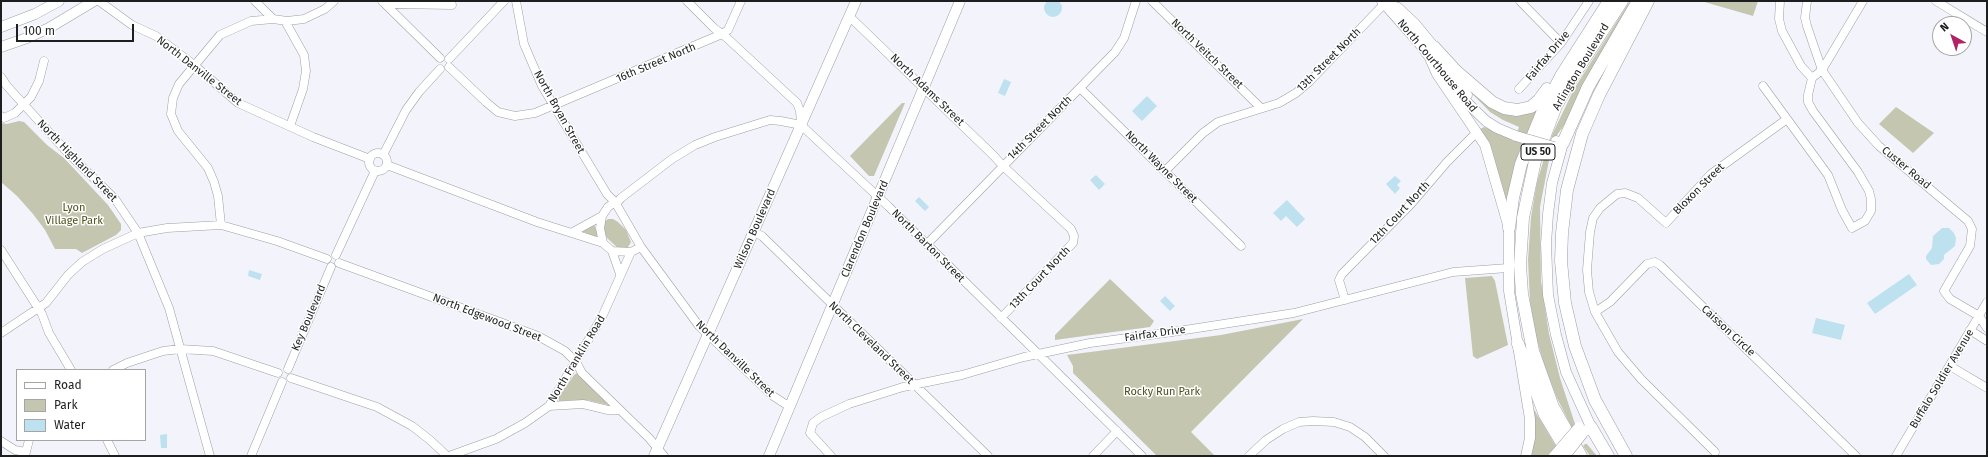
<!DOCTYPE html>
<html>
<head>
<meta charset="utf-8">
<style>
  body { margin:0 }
  #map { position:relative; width:1988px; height:457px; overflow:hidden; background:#f3f4fb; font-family:"Fira Sans",sans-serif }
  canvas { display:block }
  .frame { position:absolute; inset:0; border:2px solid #1d1e20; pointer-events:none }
  .legend { position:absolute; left:16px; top:369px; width:130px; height:72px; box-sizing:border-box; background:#fff; border:1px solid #a5a5a6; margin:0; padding:5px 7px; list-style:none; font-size:12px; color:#1d1e20 }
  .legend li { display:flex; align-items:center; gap:8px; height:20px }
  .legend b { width:20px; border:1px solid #a5a5a6 }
  .north { position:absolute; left:1932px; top:16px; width:40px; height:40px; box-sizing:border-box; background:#fff; border:1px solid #a5a5a6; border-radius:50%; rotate:320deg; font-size:11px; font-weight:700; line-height:16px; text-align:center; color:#1d1e20 }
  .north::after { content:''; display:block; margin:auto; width:14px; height:18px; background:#ae2464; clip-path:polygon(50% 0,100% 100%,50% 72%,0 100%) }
  .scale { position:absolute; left:16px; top:24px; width:118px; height:18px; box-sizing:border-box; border:2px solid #1d1e20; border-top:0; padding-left:5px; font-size:12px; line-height:14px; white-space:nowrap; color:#1d1e20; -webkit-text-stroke:3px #fff; paint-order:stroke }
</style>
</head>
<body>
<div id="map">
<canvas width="1988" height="457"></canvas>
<div class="frame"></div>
<ul class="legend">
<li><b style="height:5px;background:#fff"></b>Road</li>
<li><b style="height:11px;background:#c4c6b0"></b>Park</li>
<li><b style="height:11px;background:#bde1ef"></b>Water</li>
</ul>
<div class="north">N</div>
<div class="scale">100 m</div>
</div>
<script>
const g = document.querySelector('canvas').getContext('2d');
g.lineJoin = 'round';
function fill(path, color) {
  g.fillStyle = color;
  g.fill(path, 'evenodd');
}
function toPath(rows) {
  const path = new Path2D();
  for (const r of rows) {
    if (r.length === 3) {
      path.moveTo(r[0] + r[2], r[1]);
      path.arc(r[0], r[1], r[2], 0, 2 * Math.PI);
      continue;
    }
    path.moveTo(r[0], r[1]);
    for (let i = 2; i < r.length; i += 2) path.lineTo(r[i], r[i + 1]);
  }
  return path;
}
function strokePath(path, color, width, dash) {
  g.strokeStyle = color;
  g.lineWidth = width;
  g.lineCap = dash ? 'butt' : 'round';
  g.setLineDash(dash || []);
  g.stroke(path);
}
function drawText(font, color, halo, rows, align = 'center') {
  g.font = font + ' "Fira Sans",sans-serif';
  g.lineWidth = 3;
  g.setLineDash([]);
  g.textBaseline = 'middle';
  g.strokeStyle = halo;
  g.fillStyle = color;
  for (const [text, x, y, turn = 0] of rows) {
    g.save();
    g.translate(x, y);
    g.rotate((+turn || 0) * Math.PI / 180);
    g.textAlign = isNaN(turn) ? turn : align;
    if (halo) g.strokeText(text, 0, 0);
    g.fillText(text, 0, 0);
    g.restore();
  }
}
fill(toPath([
  [1630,1,1634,1,1567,121,1555,138,1551,137,1574,89],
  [1701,1,1758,1,1753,16],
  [1457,78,1493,107,1539,107,1520,149,1508,199,1506,199,1491,147,1480,129,1484,127,1515,139,1519,127,1503,120,1490,112],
  [902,103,905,103,874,176,869,176,850,156],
  [1896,107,1934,133,1913,153,1879,124],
  [19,121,24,122,47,145,64,158,108,205,121,224,121,230,116,235,82,253,76,249,55,249,45,230,33,214,17,196,1,182,1,123,7,124],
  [1546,152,1550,155,1540,207,1541,281,1549,334,1560,378,1575,424,1572,428,1557,398,1545,367,1536,337,1530,302,1528,260,1531,217,1537,182],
  [608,219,613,219,618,222,626,230,631,242,627,249,618,248,607,238,603,228,604,222],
  [594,224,598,236,594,236,581,231],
  [1492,276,1495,281,1508,345,1477,359,1473,356,1465,278],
  [1110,279,1154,321,1150,327,1055,340,1055,335],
  [1303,319,1191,432,1215,456,1157,456,1073,373,1073,366,1067,355,1221,335],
  [577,373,608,404,608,405,587,400,559,401,559,397,574,375],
  [1532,406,1557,448,1550,456,1530,456],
  [1585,444,1587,444,1597,456,1590,456,1583,446]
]), '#c4c6b0');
fill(toPath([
  [1053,8,9],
  [1004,79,1011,82,1005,96,998,93],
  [1147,96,1157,106,1142,121,1132,111],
  [1096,175,1105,184,1099,190,1090,180],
  [1395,176,1401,181,1397,185,1400,188,1395,194,1386,184],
  [919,197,929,207,925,211,915,201],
  [1287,200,1305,219,1297,227,1286,216,1281,221,1273,213],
  [1942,228,1949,228,1954,233,1956,238,1955,246,1944,255,1944,259,1939,264,1931,265,1926,259,1926,256,1932,248,1933,236],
  [249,270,262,274,260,280,248,276],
  [1909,274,1917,285,1875,314,1867,303],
  [1165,296,1175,306,1170,311,1160,301],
  [1816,318,1845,325,1841,340,1812,333],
  [167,434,167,448,161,448,160,435]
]), '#bde1ef');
const minor = toPath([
  [99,1,132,25,156,36,194,65,238,103,313,137,370,159],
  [255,1,273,19],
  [382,1,440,58],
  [516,1,524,44,542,86,607,194,615,202],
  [687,1,714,28,727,38,797,103,800,111,801,124],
  [1152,1,1261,108],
  [1520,1,1561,43],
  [1780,1,1779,19,1782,31,1801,66,1812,78],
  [1807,1,1805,18,1807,26,1822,70,1858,123,1879,146,1968,221,1972,229,1970,246,1944,291,1950,299,1979,316,1987,328],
  [1936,1,1987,32],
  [383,2,395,4,452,5],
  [849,16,993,155,1003,166,1071,229,1074,236,1073,243,1001,318],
  [285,21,304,55,306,71,303,89,290,126],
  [449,59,504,1],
  [449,67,486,102,498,112,515,116,535,113,722,34,728,30,741,1],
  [1,77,7,86,68,153,115,199,138,233,169,308,210,456],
  [1763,86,1828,175,1842,210,1852,228,1865,221,1871,211,1871,199,1869,191,1858,172,1813,111,1808,102,1808,95,1812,78,1822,70,1863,1],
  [1080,88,1241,246],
  [1519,89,1561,43,1589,1],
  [1,116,4,118,15,113,31,97,39,81,44,61],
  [801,125,888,206,1142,456],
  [378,162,9],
  [383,155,406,110,419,92,440,69],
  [387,165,537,222,603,243],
  [1165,171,1203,133,1218,122,1279,103,1296,93,1309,82,1387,1],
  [616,204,621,198,672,159,695,145,715,137,770,120,781,121,801,125],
  [221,225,218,196,214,182,208,168,178,131,171,114,173,98,179,84,220,35,251,21,273,19,287,21,304,19,325,9,334,1],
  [573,232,602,216],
  [753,232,762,236,988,456],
  [927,244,1115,52,1124,38,1136,1],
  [641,247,699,326,773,396,790,407],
  [1,250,42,314,49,333,71,370],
  [612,251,631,252,641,247,615,202,608,207,602,216,600,228,603,243,612,251,620,274],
  [336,255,375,171],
  [339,263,538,336,565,351,576,362,582,373,649,438,664,456],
  [1345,300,1339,280,1342,274,1411,204,1447,162,1477,132],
  [1595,312,1610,302,1647,264,1655,262,1660,265,1856,456],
  [1970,330,1987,341],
  [1,333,46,303,68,275,82,262,103,249,138,233,167,228,221,225,277,241,327,259],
  [1950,366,1987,388],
  [288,369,331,267],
  [113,370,127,363,163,351,180,349,213,351,278,373],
  [291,378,377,407,412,426,430,440,447,456],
  [549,406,583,404,608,410,619,410],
  [107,440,115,456],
  [1,441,15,450,25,452],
  [1715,452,1641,379,1618,352,1595,312,1589,292,1587,270,1590,232,1593,218,1600,208,1617,194,1625,193,1638,198,1666,223,1711,174,1787,119],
  [25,456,29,440],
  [251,456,282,382],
  [449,456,496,439,525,423,549,406,602,317,631,252],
  [831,456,810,433,813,423,821,417,849,404,903,387,962,375,1024,357,1090,343,1172,332,1294,313,1453,272,1508,268],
  [1093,456,1117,431],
  [1249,456,1266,440,1283,429,1299,422,1313,421,1334,422,1350,427,1365,437,1384,456],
  [1896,456,1987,302]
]);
const major = toPath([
  [1382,1,1420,44,1434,63],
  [1384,3,1398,8,1415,24,1434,47,1452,77,1467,95],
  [1,27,35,14,59,1],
  [1,47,27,38,49,28,94,1],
  [1430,58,1437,74,1485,145,1509,228,1509,291,1530,419,1530,438,1526,456],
  [1456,92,1486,121,1497,128,1516,136],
  [1556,141,1563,143,1552,183,1548,214,1546,244,1548,295,1556,335,1566,372,1591,427,1585,431],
  [654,456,856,1],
  [769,456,960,1]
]);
const highway = toPath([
  [1434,47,1456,71,1492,102,1504,108,1517,110,1531,107,1539,100,1547,89],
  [1563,143,1588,87,1638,1],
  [1509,228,1513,198,1521,164,1542,113,1561,76,1609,1],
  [1518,344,1545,415,1569,455],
  [1591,427,1608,456],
  [1581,456,1553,407,1533,351,1522,294,1520,265,1523,218,1535,161,1556,106,1570,81,1622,1],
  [1626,456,1595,400,1575,346,1565,303,1561,261,1562,233,1567,190,1582,134,1599,95,1648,1]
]);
strokePath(minor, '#9d9fa5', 9);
strokePath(major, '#9d9fa5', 11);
strokePath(highway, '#9d9fa5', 13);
strokePath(minor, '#fff', 8);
strokePath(major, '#fff', 10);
strokePath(highway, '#fff', 12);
const majorBridge = toPath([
  [1516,136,1554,147],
  [1554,456,1579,427],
  [1565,456,1583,433]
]);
strokePath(majorBridge, '#9d9fa5', 11, []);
strokePath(majorBridge, '#fff', 10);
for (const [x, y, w] of [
  [1538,152,34]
]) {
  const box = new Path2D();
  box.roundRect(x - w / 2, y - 8, w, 16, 3);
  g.fillStyle = '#fff';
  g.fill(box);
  strokePath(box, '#1d1e20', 1);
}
drawText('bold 10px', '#1d1e20', null, [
  ["US 50",1538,152]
]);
drawText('11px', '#1d1e20', '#fff', [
  ["North Veitch Street",1207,54,44],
  ["Fairfax Drive",1548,56,-50],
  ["13th Street North",1329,60,-45],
  ["16th Street North",656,63,-23],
  ["North Courthouse Road",1437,66,50],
  ["Arlington Boulevard",1581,67,-59],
  ["North Danville Street",199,71,38],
  ["North Adams Street",927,90,44],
  ["North Bryan Street",559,112,61],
  ["14th Street North",1040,128,-45],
  ["North Highland Street",77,161,46],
  ["North Wayne Street",1161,167,45],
  ["Custer Road",1906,168,40],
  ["Bloxon Street",1699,189,-45],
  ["12th Court North",1400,213,-47],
  ["Wilson Boulevard",755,229,-66],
  ["Clarendon Boulevard",865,229,-67],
  ["North Barton Street",928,246,45],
  ["13th Court North",1040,278,-46],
  ["Key Boulevard",309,318,-67],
  ["North Edgewood Street",487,318,21],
  ["Caisson Circle",1728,331,43],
  ["Fairfax Drive",1155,334,-8],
  ["North Cleveland Street",871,343,44],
  ["North Franklin Road",577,359,-59],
  ["North Danville Street",735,359,44],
  ["Buffalo Soldier Avenue",1942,379,-59]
]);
drawText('11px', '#4e501b', '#fff', [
  ["Lyon",74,208],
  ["Village Park",74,221],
  ["Rocky Run Park",1162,392]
]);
</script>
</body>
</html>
